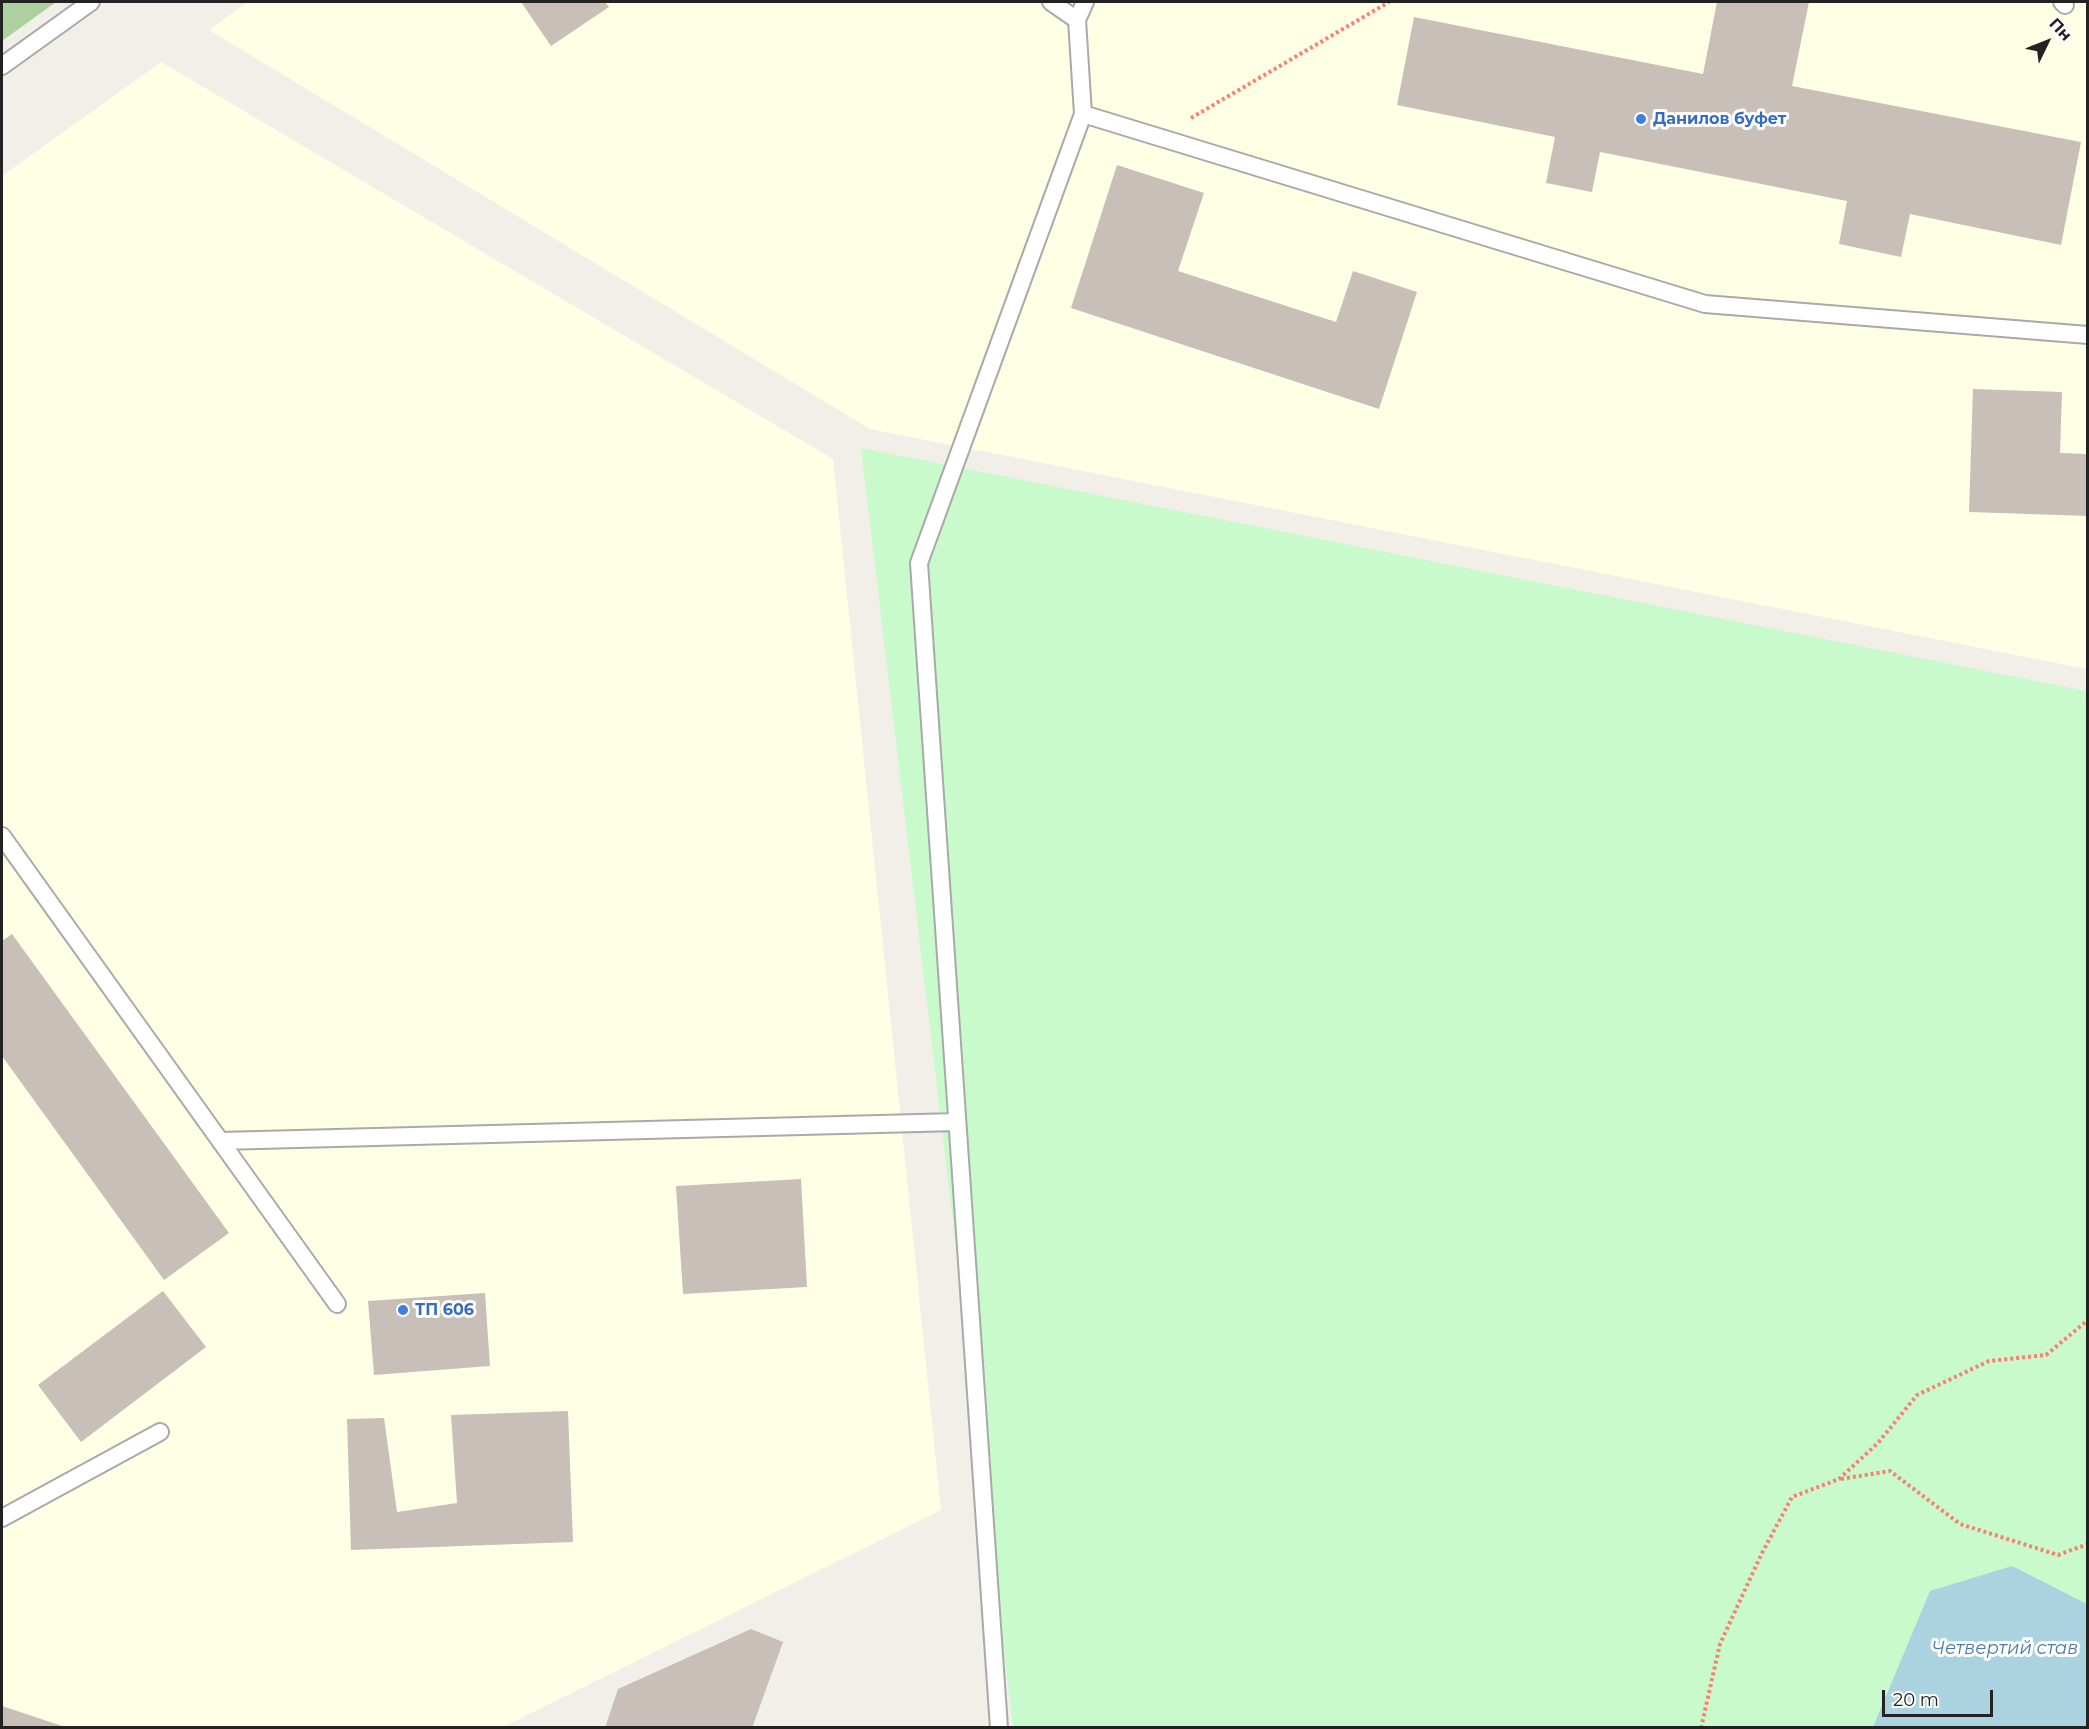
<!DOCTYPE html>
<html>
<head>
<meta charset="utf-8">
<style>
  body { margin:0 }
  #map { position:relative; width:2089px; height:1729px; overflow:hidden; background:#f2efe9; font-family:Montserrat,sans-serif }
  canvas { display:block }
  .frame { position:absolute; inset:0; border:3px solid #222; pointer-events:none }
  .north { position:absolute; left:2017px; top:12px; width:60px; height:60px; -webkit-text-stroke:4px #fff; paint-order:stroke; rotate:47deg; font-size:16px; font-weight:700; line-height:24px; text-align:center; color:#222 }
  .north::after { content:''; display:block; margin:auto; width:21px; height:27px; background:#222; clip-path:polygon(50% 0,100% 100%,50% 72%,0 100%) }
  .scale { position:absolute; left:1882px; top:1690px; width:111px; height:27px; box-sizing:border-box; border:3px solid #222; border-top:0; padding-left:8px; font-size:18px; line-height:21px; white-space:nowrap; color:#222; -webkit-text-stroke:4px #fff; paint-order:stroke }
</style>
</head>
<body>
<div id="map">
<canvas width="2089" height="1729"></canvas>
<div class="frame"></div>
<div class="north">Пн</div>
<div class="scale">20 m</div>
</div>
<script>
const g = document.querySelector('canvas').getContext('2d');
g.lineJoin = 'round';
function fill(path, color) {
  g.fillStyle = color;
  g.fill(path, 'evenodd');
}
function toPath(rows) {
  const path = new Path2D();
  for (const r of rows) {
    path.moveTo(r[0], r[1]);
    for (let i = 2; i < r.length; i += 2) path.lineTo(r[i], r[i + 1]);
  }
  return path;
}
function strokePath(path, color, width, dash) {
  g.strokeStyle = color;
  g.lineWidth = width;
  g.lineCap = dash ? 'butt' : 'round';
  g.setLineDash(dash || []);
  g.stroke(path);
}
function drawText(font, color, halo, rows, align = 'center') {
  g.font = font + ' Montserrat,sans-serif';
  g.lineWidth = 6;
  g.setLineDash([]);
  g.textBaseline = 'middle';
  g.strokeStyle = halo;
  g.fillStyle = color;
  for (const [text, x, y, turn = 0] of rows) {
    g.save();
    g.translate(x, y);
    g.rotate((+turn || 0) * Math.PI / 180);
    g.textAlign = isNaN(turn) ? turn : align;
    if (halo) g.strokeText(text, 0, 0);
    g.fillText(text, 0, 0);
    g.restore();
  }
}
fill(toPath([
  [248,2,2087,2,2087,669,870,429,209,30],
  [161,62,833,459,941,1510,503,1727,67,1728,2,1706,2,176]
]), '#ffffe5');
fill(toPath([
  [2,2,56,2,2,41]
]), '#add19e');
fill(toPath([
  [861,448,2087,691,2087,1727,1013,1727]
]), '#c8facc');
fill(toPath([
  [2012,1566,2087,1604,2087,1727,1873,1727,1930,1591]
]), '#aad3df');
fill(toPath([
  [521,2,605,2,609,7,551,46],
  [1717,2,1809,2,1792,86,2081,142,2061,245,1910,214,1901,257,1839,244,1847,201,1600,152,1592,192,1546,183,1555,137,1397,105,1414,17,1703,74],
  [1117,165,1204,193,1178,271,1336,322,1353,271,1417,292,1379,409,1071,308],
  [1973,389,2062,392,2060,453,2088,454,2088,516,1969,512],
  [12,934,229,1233,164,1280,2,1056,2,941],
  [801,1179,807,1287,683,1294,676,1186],
  [163,1291,206,1347,81,1442,38,1385],
  [485,1293,490,1366,374,1375,368,1301],
  [568,1411,573,1542,351,1550,347,1419,384,1418,397,1512,457,1503,451,1415],
  [751,1629,783,1642,752,1728,605,1728,618,1689],
  [2,1706,65,1727,65,1728,2,1728]
]), '#c7bfb8');
const service = toPath([
  [1051,2,1077,20],
  [1085,2,1077,20,1083,114,1705,304,2088,335],
  [2062,2,2065,5],
  [2,66,91,2],
  [2,836,337,1304],
  [220,1141,957,1122],
  [2,1518,160,1432],
  [999,1728,919,563,1083,114]
]);
strokePath(service, '#a9a9a9', 20);
strokePath(toPath([
  [1191,118,1389,2],
  [1841,1479,1890,1471,1960,1524,2058,1555,2088,1544],
  [1701,1728,1720,1644,1762,1553,1792,1497,1839,1479,1878,1443,1917,1395,1989,1361,2046,1355,2088,1320]
]), '#fa8072', 4, [3, 3]);
strokePath(service, '#fff', 16);
for (const [x, y, r, color] of [
  [1641,119,6,"#3f7fe0"],
  [403,1310,6,"#3f7fe0"]
]) {
  const dot = new Path2D();
  dot.arc(x, y, r, 0, 2 * Math.PI);
  g.fillStyle = color;
  g.fill(dot);
  strokePath(dot, '#fff', 2);
}
drawText('bold 16px', '#366cbe', '#fff', [
  ["Данилов буфет",1653,119],
  ["ТП 606",415,1310]
], 'left');
drawText('italic 18px', '#4a7aab', '#fff', [
  ["Четвертий став",2005,1649]
]);
</script>
</body>
</html>
